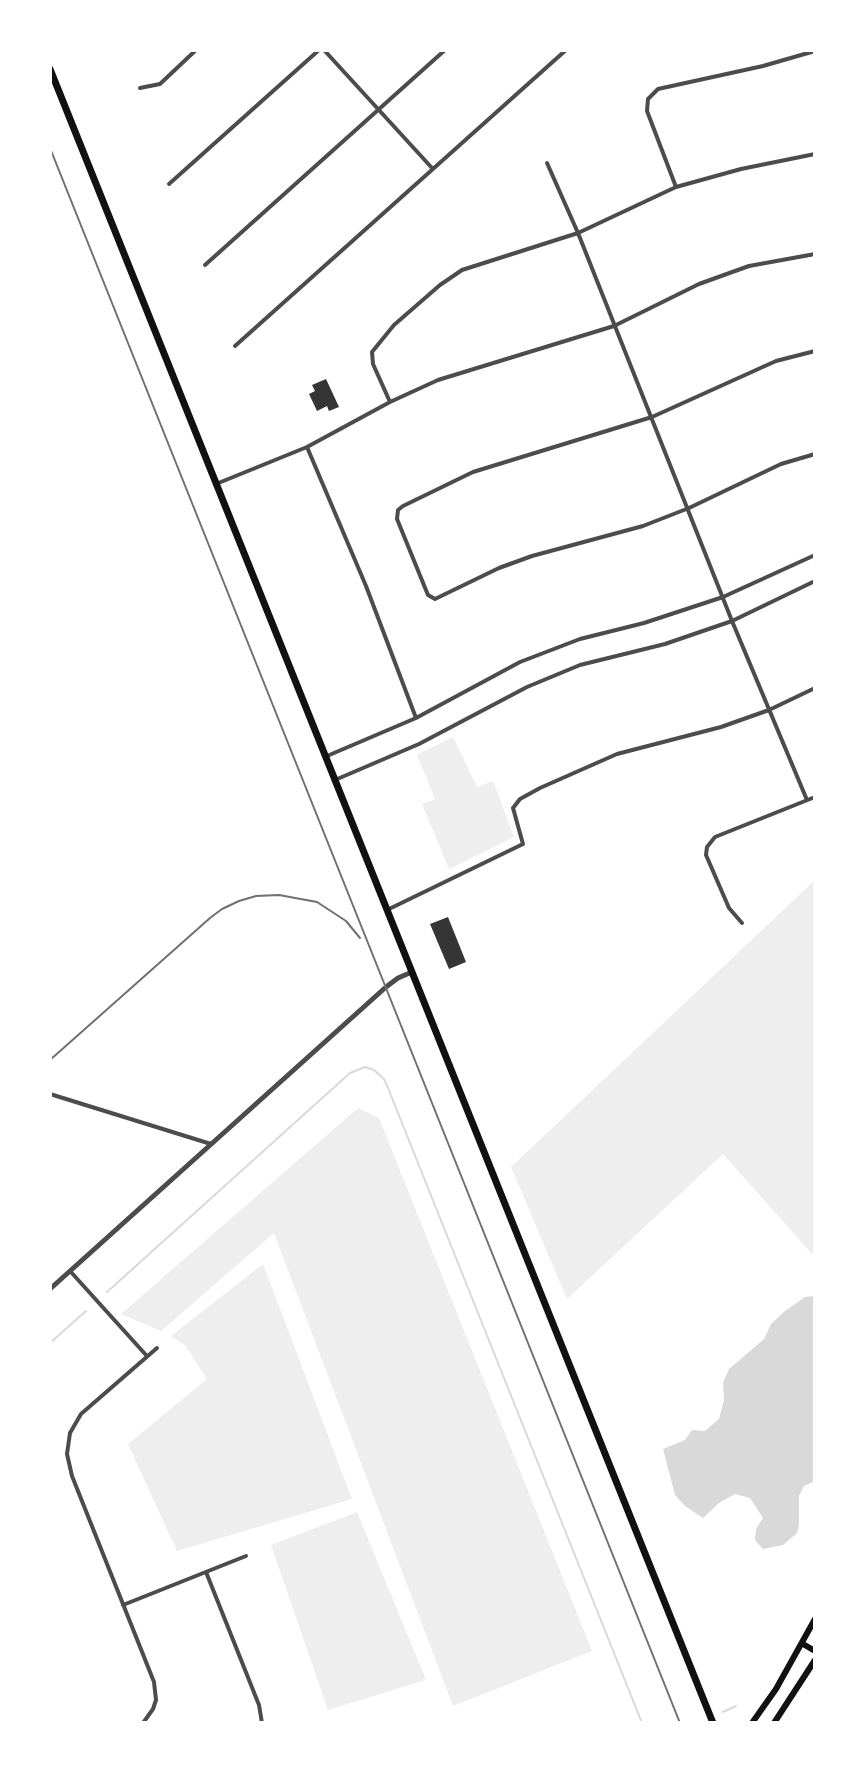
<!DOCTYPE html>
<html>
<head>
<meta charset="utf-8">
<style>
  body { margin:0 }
  #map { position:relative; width:865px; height:1773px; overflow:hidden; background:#fff; font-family:Bitter,serif }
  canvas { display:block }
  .frame { position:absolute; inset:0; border:52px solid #fff; pointer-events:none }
</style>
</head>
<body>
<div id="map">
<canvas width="865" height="1773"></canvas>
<div class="frame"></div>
</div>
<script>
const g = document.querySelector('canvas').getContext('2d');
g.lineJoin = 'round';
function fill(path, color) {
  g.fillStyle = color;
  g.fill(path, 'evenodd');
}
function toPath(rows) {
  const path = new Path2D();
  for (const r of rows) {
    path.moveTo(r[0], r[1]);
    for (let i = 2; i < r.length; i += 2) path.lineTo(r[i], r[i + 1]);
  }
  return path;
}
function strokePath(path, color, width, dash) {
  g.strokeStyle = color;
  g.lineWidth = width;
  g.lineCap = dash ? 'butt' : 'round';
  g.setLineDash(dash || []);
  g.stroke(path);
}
fill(toPath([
  [453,737,477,787,493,781,514,837,449,869,422,804,435,799,417,755],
  [815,880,815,1253,813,1255,723,1154,567,1299,511,1167],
  [358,1108,379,1118,592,1651,453,1706,274,1233,161,1331,121,1314],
  [263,1264,352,1499,177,1551,128,1444,207,1379,185,1345,171,1336],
  [357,1512,426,1680,328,1710,271,1545]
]), '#eee');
fill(toPath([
  [815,1296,815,1481,804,1486,799,1496,799,1525,797,1533,783,1545,763,1549,755,1540,756,1529,763,1518,750,1498,735,1494,719,1503,703,1518,685,1506,675,1495,663,1449,685,1440,692,1430,705,1431,719,1419,724,1400,723,1383,729,1369,764,1339,771,1324,785,1311,805,1297]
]), '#d9d9d9');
strokePath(toPath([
  [107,1292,350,1073,365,1067,374,1070,384,1079,388,1088,642,1723],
  [50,1343,86,1311],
  [723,1712,736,1706],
  [697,1723,699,1722]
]), '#d9d9d9', 2);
fill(toPath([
  [326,379,339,407,329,411,327,406,317,411,309,394,315,391,312,385],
  [448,917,466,962,449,969,430,924]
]), '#353535');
strokePath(toPath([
  [324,50,432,168],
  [140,88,160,84,196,50],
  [547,163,578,233,732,621,807,800],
  [169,184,319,50],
  [676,187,647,111,648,99,658,89,763,66,815,51],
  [205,265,445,50],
  [235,346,566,50],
  [815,351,776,361,652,417,473,472,403,506,398,510,397,519,428,595,435,599,499,568,532,556,643,526,689,508,781,464,815,454],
  [390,402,373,364,372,352,394,325,440,285,462,270,578,233,676,187,741,169,815,154],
  [307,447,366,586,416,718],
  [216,484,307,447,390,402,438,380,614,326,699,284,749,266,815,254],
  [327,756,416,718,520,662,580,639,644,623,723,597,815,555],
  [335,780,419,744,527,687,580,665,665,644,732,621,815,581],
  [387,910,523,844,513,808,520,799,540,788,617,754,721,727,769,710,815,688],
  [742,923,729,908,706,855,707,847,715,837,815,797],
  [50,1094,211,1144],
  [70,1271,146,1355],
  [206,1572,259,1705,262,1723],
  [123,1605,246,1556],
  [143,1723,153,1709,156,1700,154,1682,72,1476,67,1454,70,1433,81,1414,157,1348]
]), '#4c4c4c', 4);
strokePath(toPath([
  [50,1289,386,987,398,978,412,972]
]), '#4c4c4c', 5);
strokePath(toPath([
  [803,1644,815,1651],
  [752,1723,776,1689,815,1619],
  [774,1723,815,1660]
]), '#111', 6);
strokePath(toPath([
  [50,69,713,1723]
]), '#111', 7);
strokePath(toPath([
  [50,148,680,1723],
  [50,1060,210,918,222,909,239,901,256,896,279,895,317,902,346,921,360,938]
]), '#707070', 2);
</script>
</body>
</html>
